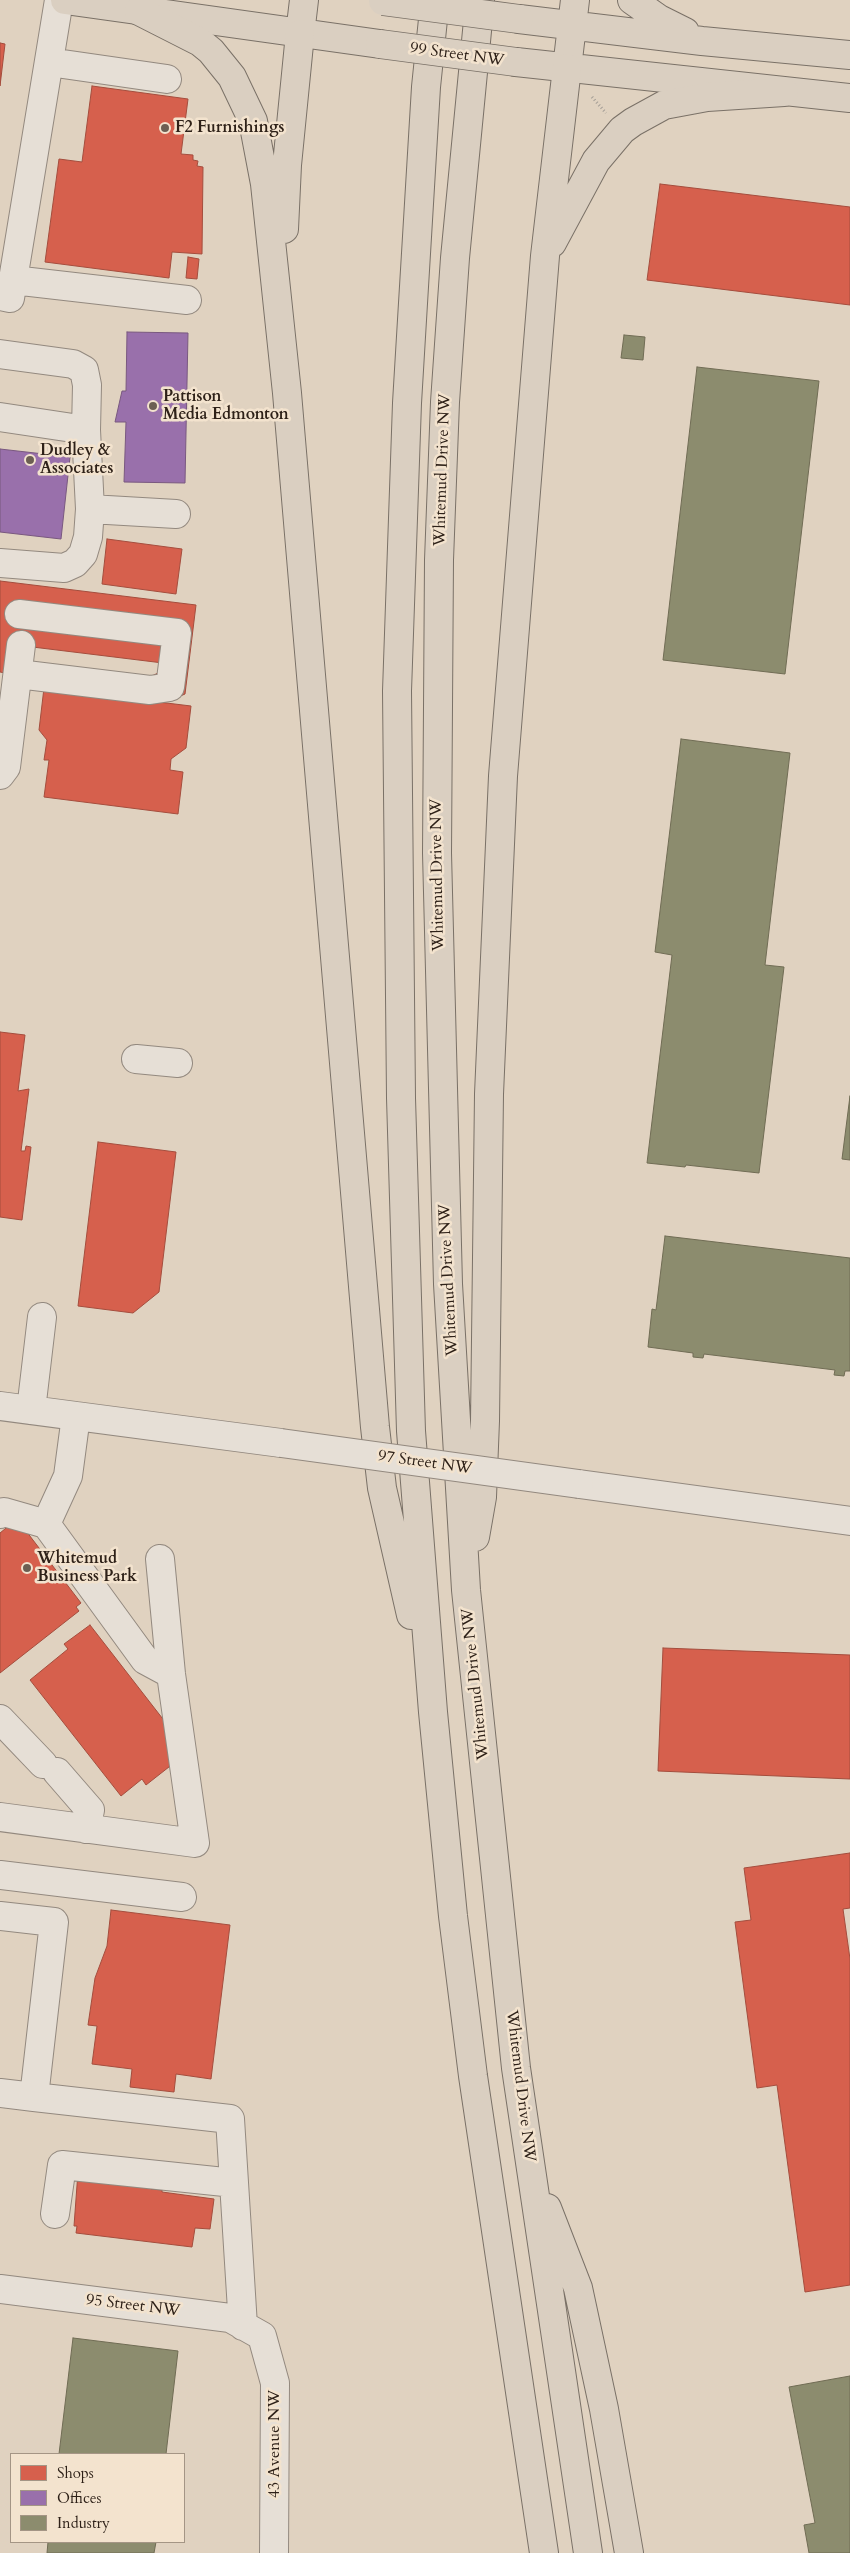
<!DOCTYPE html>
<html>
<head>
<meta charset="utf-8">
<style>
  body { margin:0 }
  #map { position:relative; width:850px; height:2553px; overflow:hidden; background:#e0d2c0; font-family:Cardo,serif }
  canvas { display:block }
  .legend { position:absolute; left:10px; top:2453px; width:175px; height:90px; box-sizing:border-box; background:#f3e3ce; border:1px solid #a49585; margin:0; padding:6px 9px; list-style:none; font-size:15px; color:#2e2118 }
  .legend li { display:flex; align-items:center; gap:10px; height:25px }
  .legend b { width:25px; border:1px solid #a49585 }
</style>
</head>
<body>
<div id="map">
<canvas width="850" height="2553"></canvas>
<ul class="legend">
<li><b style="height:14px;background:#d6604d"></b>Shops</li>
<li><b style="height:14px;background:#9970ab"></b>Offices</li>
<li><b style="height:14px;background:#8c8c6e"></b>Industry</li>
</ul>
</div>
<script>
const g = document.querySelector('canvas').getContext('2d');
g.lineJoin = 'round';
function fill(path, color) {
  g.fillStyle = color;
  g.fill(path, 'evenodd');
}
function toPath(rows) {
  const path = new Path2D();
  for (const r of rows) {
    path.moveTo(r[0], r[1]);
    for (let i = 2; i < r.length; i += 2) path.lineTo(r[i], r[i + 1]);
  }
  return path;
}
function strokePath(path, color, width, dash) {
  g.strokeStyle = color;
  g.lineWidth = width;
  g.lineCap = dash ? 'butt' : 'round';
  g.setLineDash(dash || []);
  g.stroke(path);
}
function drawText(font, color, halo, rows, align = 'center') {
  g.font = font + ' Cardo,serif';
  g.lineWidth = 5;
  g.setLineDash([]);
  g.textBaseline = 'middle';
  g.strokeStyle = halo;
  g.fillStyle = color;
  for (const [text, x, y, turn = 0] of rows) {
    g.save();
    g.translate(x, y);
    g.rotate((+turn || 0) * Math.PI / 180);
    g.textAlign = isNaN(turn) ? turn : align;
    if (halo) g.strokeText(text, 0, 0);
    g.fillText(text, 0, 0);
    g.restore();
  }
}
const shops = toPath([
  [0,43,5,44,0,86,0,43],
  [92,86,188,99,181,154,193,155,193,160,198,161,197,166,203,167,202,254,172,252,169,278,45,262,59,159,82,162,92,86],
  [660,184,850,207,850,305,647,280,660,184],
  [188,257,199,259,197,279,186,278,188,257],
  [107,539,182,549,176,594,102,584,107,539],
  [0,581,196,605,185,694,171,700,152,676,162,671,163,663,8,644,5,673,0,672,0,581],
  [44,688,191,706,186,748,171,759,170,770,183,772,178,814,44,797,49,760,44,760,47,740,39,730,44,688],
  [0,1032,25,1035,18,1091,29,1089,21,1151,25,1151,26,1146,31,1147,22,1220,0,1217,0,1032],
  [98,1142,176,1152,159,1292,133,1313,78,1306,98,1142],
  [20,1523,81,1603,76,1607,79,1611,0,1673,0,1533,11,1524,20,1523],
  [90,1625,166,1723,174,1763,146,1785,142,1779,121,1796,30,1680,68,1649,64,1644,90,1625],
  [663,1648,850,1655,850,1779,658,1771,663,1648],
  [850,1853,850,1908,843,1909,850,1959,850,2285,805,2292,777,2085,757,2088,735,1922,751,1920,744,1868,850,1853],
  [111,1910,230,1925,211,2079,176,2074,174,2092,130,2087,132,2069,92,2064,97,2026,88,2025,95,1978,107,1946,111,1910],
  [78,2172,152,2185,151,2189,162,2190,162,2192,214,2199,210,2229,195,2228,192,2247,76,2233,77,2226,74,2226,78,2172]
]);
fill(shops, '#d6604d');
strokePath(shops, '#a44d3d', 1);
const offices = toPath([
  [127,332,188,333,185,483,124,482,126,422,115,422,122,391,126,391,127,332],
  [0,449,70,457,61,539,0,532,0,449]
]);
fill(offices, '#9970ab');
strokePath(offices, '#79587f', 1);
const industry = toPath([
  [624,335,645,337,643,360,621,358,624,335],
  [697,367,819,381,785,674,663,660,697,367],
  [681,739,790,753,765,965,784,967,759,1173,686,1165,685,1167,647,1163,672,955,655,952,681,739],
  [850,1096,850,1160,842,1159,850,1096],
  [665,1236,850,1258,850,1371,845,1371,844,1376,834,1375,835,1370,704,1354,703,1358,693,1357,693,1353,648,1347,652,1309,656,1310,665,1236],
  [73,2338,178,2351,166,2454,59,2454,73,2338],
  [850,2376,850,2553,809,2553,804,2525,815,2523,789,2387,850,2376],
  [48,2542,156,2542,154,2553,47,2553,48,2542]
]);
fill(industry, '#8c8c6e');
strokePath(industry, '#706c54', 1);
const minor = toPath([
  [49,62,167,79],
  [13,280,187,300],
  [0,296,10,298,59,0],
  [0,354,73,364,84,370,87,385,86,430],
  [0,417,86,430,90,509,88,537,83,554,75,563,64,568,0,563],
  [90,509,176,514],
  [18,674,150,690,170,687,177,633,19,614],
  [0,775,6,767,21,645],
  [136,1059,178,1063],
  [0,1406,281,1443],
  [31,1410,42,1317],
  [579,1484,850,1521],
  [0,1514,4,1512,46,1524,68,1476,76,1416],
  [46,1524,145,1660,171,1674],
  [0,1719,43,1764],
  [57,1772,90,1810,86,1829],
  [0,1817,195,1843,171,1674,160,1559],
  [0,1875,182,1897],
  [0,1916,54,1922,34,2097,0,2093],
  [34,2097,230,2119,243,2326],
  [55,2214,62,2165,234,2183],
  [0,2289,230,2318,262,2336,275,2383,274,2553]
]);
const major = toPath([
  [65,0,380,44],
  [632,0,659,19,685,32],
  [519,19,702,41,850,55],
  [300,34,304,0],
  [516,62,850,98],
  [567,68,575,0]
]);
const highway = toPath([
  [435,0,426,87,407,403,397,691,401,1098,411,1431,433,1712,453,1916,473,2076,544,2553],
  [480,0,455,258,445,402,439,560,437,853,448,1284,466,1590,516,2068,588,2553],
  [139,11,200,42,211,51,232,77,253,121,265,184,287,393,375,1427,382,1488,411,1615],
  [284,229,287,165,300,34],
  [552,243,596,161,622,130,633,122,664,105,707,97,784,92],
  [475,1537,482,1497,485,1421,489,1094,503,776,545,256,567,68],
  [547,2208,578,2288,604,2409,629,2553]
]);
strokePath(minor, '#93897f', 30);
strokePath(major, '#7a7167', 30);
strokePath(highway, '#7a7167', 30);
strokePath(toPath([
  [592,97,606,113]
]), '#a49e96', 3, [1, 2.5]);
strokePath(minor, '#e6dfd6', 28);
strokePath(major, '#dacfc1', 28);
strokePath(highway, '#dacfc1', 28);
const minorBridge = toPath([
  [281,1443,579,1484]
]);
const majorBridge = toPath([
  [383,1,519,19],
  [380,44,516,62]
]);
strokePath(minorBridge, '#93897f', 30, []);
strokePath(majorBridge, '#7a7167', 30, []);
strokePath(minorBridge, '#e6dfd6', 28);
strokePath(majorBridge, '#dacfc1', 28);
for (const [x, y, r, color] of [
  [165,128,5,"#6c5f53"],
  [153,406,5,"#6c5f53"],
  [30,460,5,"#6c5f53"],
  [27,1568,5,"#6c5f53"]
]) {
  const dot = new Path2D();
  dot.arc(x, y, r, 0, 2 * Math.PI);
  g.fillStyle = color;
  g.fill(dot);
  strokePath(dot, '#f3e3ce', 2);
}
drawText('16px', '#2e2118', '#f3e3ce', [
  ["99 Street NW",457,55,8],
  ["Whitemud Drive NW",443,470,-88],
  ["Whitemud Drive NW",438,875,-91],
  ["Whitemud Drive NW",449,1280,-93],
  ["97 Street NW",425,1463,8],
  ["Whitemud Drive NW",476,1684,-96],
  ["Whitemud Drive NW",520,2086,83],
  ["95 Street NW",133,2306,7],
  ["43 Avenue NW",275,2444,-90]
]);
drawText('bold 16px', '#2e2118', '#f3e3ce', [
  ["F2 Furnishings",175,128],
  ["Pattison",163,397],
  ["Media Edmonton",163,415],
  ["Dudley &",40,451],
  ["Associates",40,469],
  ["Whitemud",37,1559],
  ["Business Park",37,1577]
], 'left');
</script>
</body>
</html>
